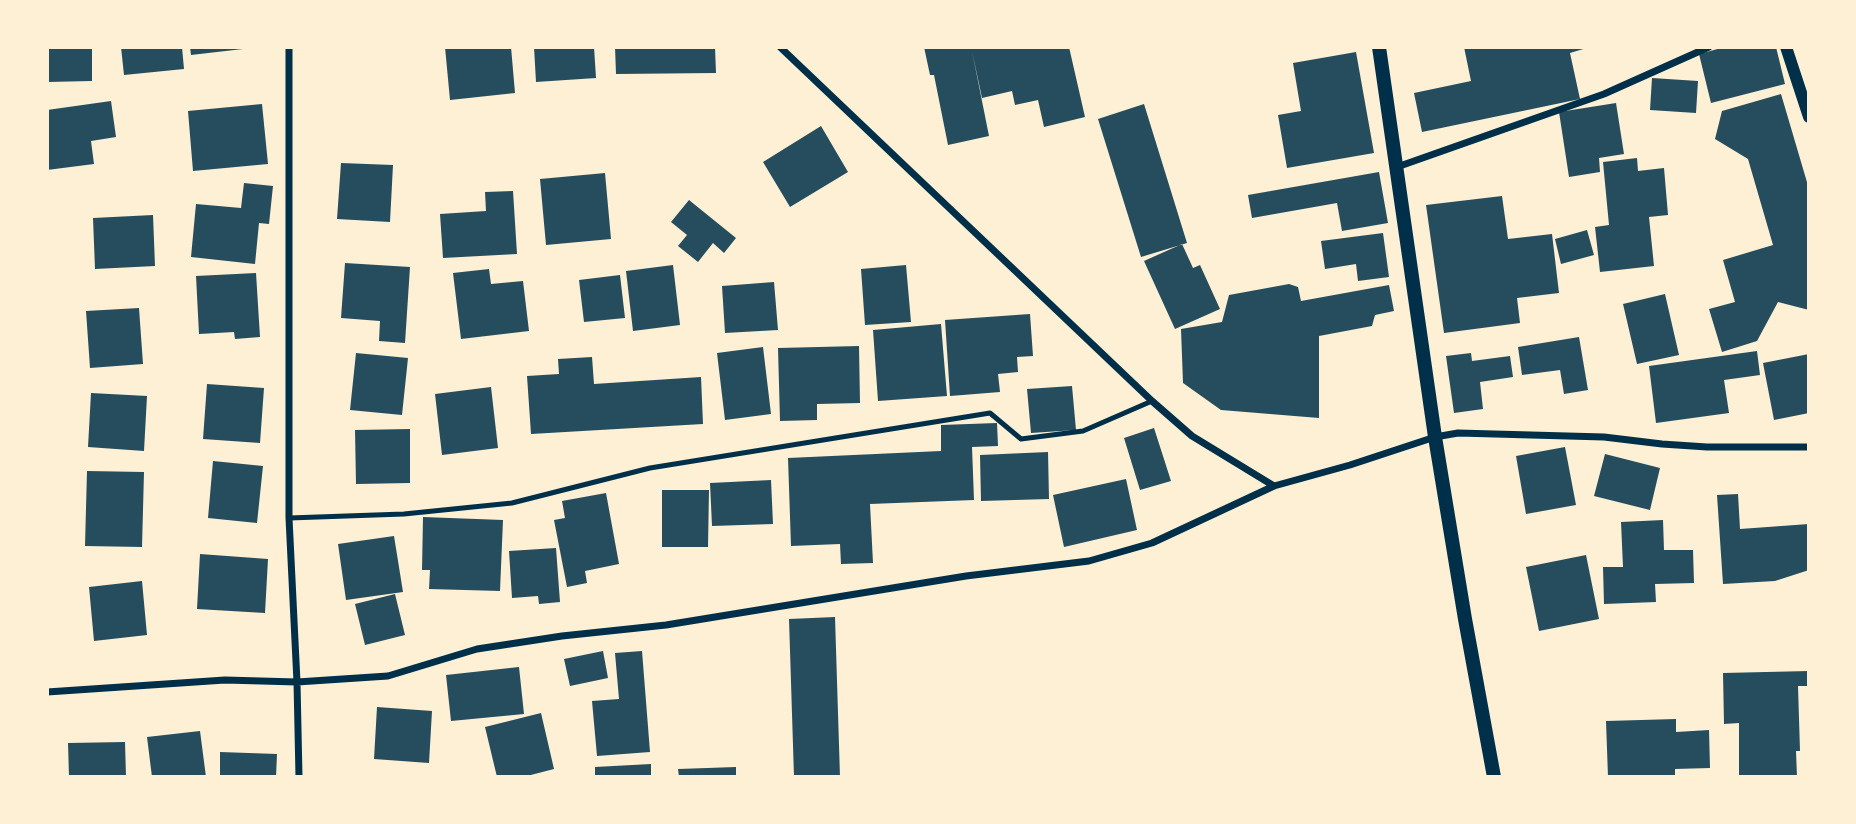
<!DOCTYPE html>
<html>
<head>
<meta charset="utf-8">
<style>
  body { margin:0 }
  #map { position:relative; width:1856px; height:824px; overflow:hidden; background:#fdf0d5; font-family:Bitter,serif }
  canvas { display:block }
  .frame { position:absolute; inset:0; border:49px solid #fdf0d5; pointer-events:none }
</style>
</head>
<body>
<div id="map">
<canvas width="1856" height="824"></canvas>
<div class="frame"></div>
</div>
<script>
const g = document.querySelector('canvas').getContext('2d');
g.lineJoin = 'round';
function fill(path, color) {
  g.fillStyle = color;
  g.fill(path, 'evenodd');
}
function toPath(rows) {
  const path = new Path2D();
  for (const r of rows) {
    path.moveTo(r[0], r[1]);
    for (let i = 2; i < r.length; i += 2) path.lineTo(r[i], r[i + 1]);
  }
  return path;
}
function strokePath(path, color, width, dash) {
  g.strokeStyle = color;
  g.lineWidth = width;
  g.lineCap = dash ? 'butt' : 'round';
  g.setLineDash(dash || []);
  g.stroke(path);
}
fill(toPath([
  [47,47,92,47,92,81,47,82],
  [121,47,182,47,184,69,124,75],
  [190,47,243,47,243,49,191,55],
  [445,47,511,47,515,93,450,100],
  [534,47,594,47,596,78,536,82],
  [615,47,715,47,716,73,616,74],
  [924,47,1069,47,1085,117,1044,127,1038,100,1015,105,1012,91,982,98,972,51,989,136,948,145,934,75,930,75],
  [1464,47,1590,47,1570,53,1580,99,1422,132,1414,93,1471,81],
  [1725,47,1776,47,1785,84,1711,103,1699,54],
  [1356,52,1374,153,1287,168,1278,115,1301,111,1293,63],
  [1652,78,1698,81,1696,113,1650,110],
  [1781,94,1809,189,1809,310,1778,302,1757,341,1722,352,1709,309,1735,302,1723,260,1773,245,1748,159,1715,139,1722,111],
  [111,101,116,137,91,141,94,164,47,170,47,110],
  [1616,103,1624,154,1599,158,1600,172,1569,177,1559,112],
  [262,104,268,164,193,171,188,111],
  [1144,104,1187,243,1141,257,1098,119],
  [821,126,848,172,790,207,763,162],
  [1637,158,1638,171,1664,168,1668,215,1649,217,1654,266,1600,272,1595,227,1609,225,1603,162],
  [341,163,393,165,390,222,337,219],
  [1379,172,1388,223,1342,231,1337,203,1252,218,1248,195],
  [605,173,611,239,546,245,540,179],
  [244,183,273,186,269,224,259,223,255,264,191,257,196,204,241,208],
  [513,191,517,254,443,258,440,214,486,211,485,192],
  [1502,196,1508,239,1552,234,1559,293,1517,298,1520,323,1444,333,1426,205],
  [689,200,736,238,724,253,713,243,698,262,678,246,687,235,671,222],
  [153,215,155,266,95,269,93,218],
  [1587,230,1594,255,1561,264,1555,239],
  [1383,233,1389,277,1358,281,1356,264,1325,269,1321,241],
  [1182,244,1193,268,1200,265,1220,309,1175,329,1144,261],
  [345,263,410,267,405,343,379,341,380,321,341,318],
  [673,265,680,325,633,331,626,271],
  [906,265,911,322,865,325,861,269],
  [489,269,491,284,523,281,529,331,461,339,453,273],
  [256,273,260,337,235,339,234,332,199,334,196,276],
  [620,275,625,318,584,322,579,280],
  [774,282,778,330,725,333,722,286],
  [1289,284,1298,287,1301,301,1389,285,1394,311,1375,315,1372,326,1319,336,1319,418,1221,410,1183,383,1181,329,1222,322,1229,295],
  [1665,294,1679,355,1637,364,1623,304],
  [139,308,143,364,90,368,86,311],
  [1030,314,1033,356,1017,357,1018,372,998,374,1000,392,950,396,945,320],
  [941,324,947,396,878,401,873,330],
  [1579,337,1588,390,1564,394,1560,370,1522,375,1518,347],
  [859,346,860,403,817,404,817,420,780,421,778,348],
  [763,347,771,414,725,420,717,353],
  [1757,351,1760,375,1724,380,1729,413,1656,423,1649,366],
  [356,353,408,358,402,415,350,410],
  [1471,353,1472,361,1510,356,1513,377,1480,382,1483,409,1454,413,1446,356],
  [1809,354,1809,413,1774,420,1763,363],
  [592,357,594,384,701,377,703,424,531,434,527,376,559,374,558,359],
  [207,384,264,388,260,443,203,439],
  [1072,386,1076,430,1031,433,1027,389],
  [491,387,498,448,442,455,435,394],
  [91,393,147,396,144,451,88,447],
  [997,423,998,446,972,447,974,500,870,504,873,563,841,564,840,544,791,546,788,458,941,451,941,425],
  [1154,428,1171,481,1140,490,1124,438],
  [410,429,410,483,356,484,355,430],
  [1565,447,1576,505,1526,514,1516,456],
  [1048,452,1049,499,981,501,980,455],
  [1605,454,1660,468,1650,510,1594,496],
  [213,461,263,466,257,523,208,518],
  [87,471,144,472,142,547,85,546],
  [1126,479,1137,530,1064,547,1053,495],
  [771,480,773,524,712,526,710,483],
  [662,490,709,490,708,547,662,547],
  [606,493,619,564,585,571,587,583,567,587,554,520,565,518,562,501],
  [1738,494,1740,529,1809,524,1809,570,1775,581,1723,584,1717,495],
  [423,517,503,520,500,591,429,589,430,570,422,570],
  [1663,520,1664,550,1693,550,1694,583,1655,584,1656,602,1604,604,1603,567,1623,567,1621,522],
  [394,536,403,592,346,600,338,544],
  [556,548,560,602,539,604,538,596,512,598,509,551],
  [200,554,268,559,265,613,197,609],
  [1586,555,1599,619,1539,631,1526,567],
  [142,581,147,635,94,641,89,587],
  [395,594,405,635,365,645,355,604],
  [835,617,840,777,794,777,789,619],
  [603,651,608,678,570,686,564,659],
  [642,651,650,752,597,756,592,701,619,699,615,653],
  [519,667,524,714,451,721,446,675],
  [1809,671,1809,686,1798,686,1800,751,1796,751,1797,777,1739,777,1739,723,1724,724,1723,673],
  [377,707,432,711,429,763,374,759],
  [541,713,554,769,523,777,497,777,485,727],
  [1676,719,1676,732,1709,730,1710,768,1675,769,1675,777,1608,777,1606,721],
  [200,731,206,777,152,777,147,737],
  [125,742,126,777,69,777,68,743],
  [220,752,277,754,276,777,220,777],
  [651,764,651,777,595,777,595,767],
  [736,767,736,777,679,777,678,769]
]), '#264d5e');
strokePath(toPath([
  [289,518,404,514,512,503,650,468,990,413,1021,439,1083,431,1152,401]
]), '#003049', 5);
strokePath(toPath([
  [289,47,289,518,297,682,299,777],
  [780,47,1152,401,1192,436,1274,486],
  [1397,167,1604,94,1709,47],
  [47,692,225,680,297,682,388,676,477,649,562,636,666,625,966,576,1089,561,1152,543,1274,486,1350,465,1435,437,1458,433,1604,437,1662,444,1707,447,1809,447]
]), '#003049', 7);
strokePath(toPath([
  [1786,47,1809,117]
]), '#003049', 12);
strokePath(toPath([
  [1379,47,1435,437,1465,619,1494,777]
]), '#003049', 14);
</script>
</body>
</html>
